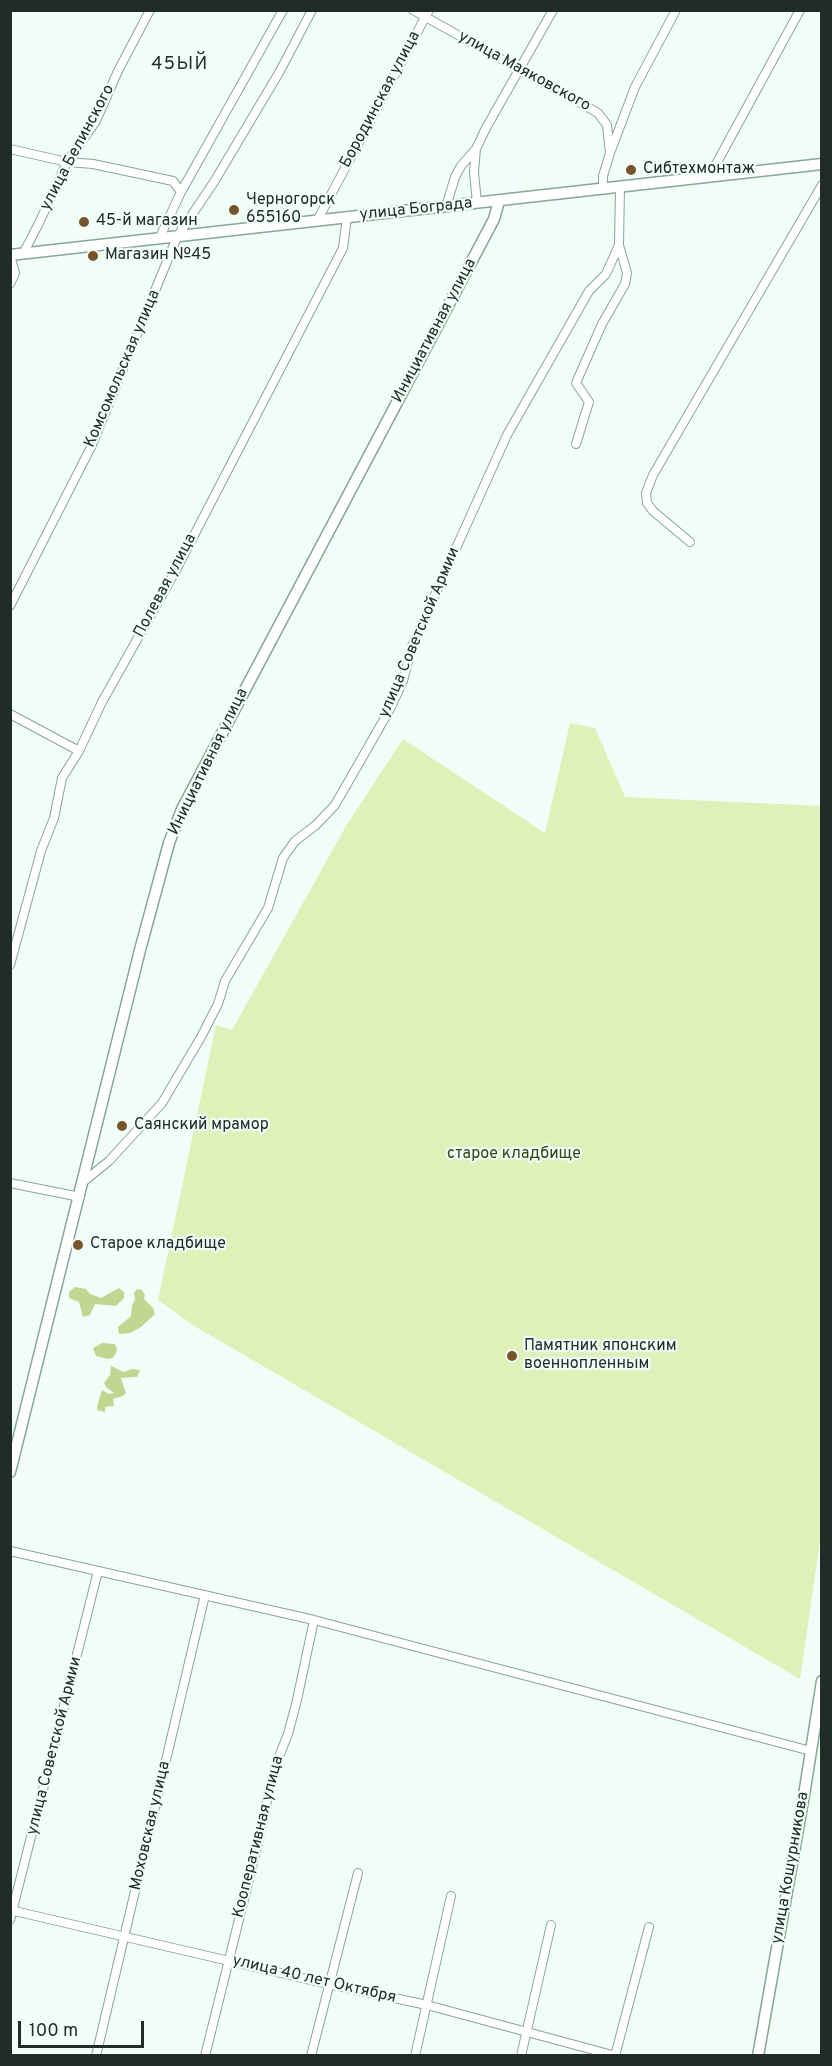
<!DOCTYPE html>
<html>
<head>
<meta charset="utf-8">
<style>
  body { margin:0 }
  #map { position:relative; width:832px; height:2066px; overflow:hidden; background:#f1fef7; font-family:Overpass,sans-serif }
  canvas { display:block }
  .frame { position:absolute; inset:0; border:12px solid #202c26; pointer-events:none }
  .scale { position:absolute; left:18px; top:2021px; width:126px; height:27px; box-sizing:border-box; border:3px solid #202c26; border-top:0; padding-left:8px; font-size:18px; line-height:21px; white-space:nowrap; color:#202c26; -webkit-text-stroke:4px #f1fef7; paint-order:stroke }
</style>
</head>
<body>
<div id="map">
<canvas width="832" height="2066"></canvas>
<div class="frame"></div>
<div class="scale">100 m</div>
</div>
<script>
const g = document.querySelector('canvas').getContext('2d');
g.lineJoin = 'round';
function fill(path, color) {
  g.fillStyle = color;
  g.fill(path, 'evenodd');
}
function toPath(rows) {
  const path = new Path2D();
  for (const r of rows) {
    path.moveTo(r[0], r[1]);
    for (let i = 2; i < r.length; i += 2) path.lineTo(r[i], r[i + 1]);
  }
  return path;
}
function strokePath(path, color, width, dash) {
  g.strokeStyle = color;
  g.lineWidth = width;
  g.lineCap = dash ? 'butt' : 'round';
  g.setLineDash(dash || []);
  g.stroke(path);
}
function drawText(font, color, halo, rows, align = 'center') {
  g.font = font + ' Overpass,sans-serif';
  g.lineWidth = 4.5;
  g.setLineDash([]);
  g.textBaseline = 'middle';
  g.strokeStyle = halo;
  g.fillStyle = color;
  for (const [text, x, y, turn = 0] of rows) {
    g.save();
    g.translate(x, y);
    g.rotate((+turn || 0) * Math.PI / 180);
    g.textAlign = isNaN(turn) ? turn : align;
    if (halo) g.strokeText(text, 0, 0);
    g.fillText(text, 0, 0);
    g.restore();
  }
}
fill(toPath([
  [570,723,595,728,625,797,821,806,822,1527,800,1679,196,1327,158,1300,216,1025,232,1030,346,826,403,739,545,833]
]), '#ddf1b8');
fill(toPath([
  [75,1287,86,1289,90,1294,101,1298,119,1288,124,1292,124,1298,116,1306,95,1304,90,1315,83,1317,79,1302,69,1298,69,1292],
  [137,1289,142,1290,145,1295,144,1299,153,1308,155,1314,141,1327,130,1333,119,1334,118,1327,131,1316,132,1306,135,1299,134,1293],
  [102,1343,115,1344,117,1350,114,1357,108,1359,96,1356,93,1348],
  [111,1366,124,1372,132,1369,140,1370,137,1377,121,1378,126,1393,123,1396,113,1399,114,1406,105,1407,105,1412,97,1410,98,1403,102,1390,109,1394,114,1393,107,1388,104,1383,110,1375]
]), '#c0d791');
const street = toPath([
  [413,10,598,113,607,125,610,153],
  [10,149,67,162,93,164,173,181,181,192],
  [709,177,800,10],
  [603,189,603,176,610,153,635,87,676,10],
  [477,203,474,172,476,149,486,128,553,10],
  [446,207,455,177,461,166,475,150],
  [317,221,429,10],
  [159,239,181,192,283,10],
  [23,254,39,223,67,162,96,121,118,71,150,10],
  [10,256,15,273,10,284],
  [576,444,589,402,576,383,602,324,625,284,627,273,619,245],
  [690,542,653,511,647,503,646,493,653,475,822,185],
  [10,606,91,447,177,237,214,182,280,71,312,10],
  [10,714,79,751],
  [10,965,41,851,54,818,62,778,79,751,102,702,176,570,343,248,347,217],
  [83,1182,109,1161,162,1103,201,1037,218,1004,225,981,268,908,283,858,295,841,316,825,335,805,390,709,403,681,412,646,507,435,589,291,606,274,619,245,620,187],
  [10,1183,80,1197],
  [10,1551,314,1620,811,1751],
  [10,1910,328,1984,427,2005,616,2056],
  [10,1920,98,1571],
  [96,2056,205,1595],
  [205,2056,257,1847,274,1769,288,1734,297,1700,314,1620],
  [311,2056,358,1873],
  [415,2056,451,1896],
  [521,2056,551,1925],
  [615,2056,649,1927]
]);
const secondary = toPath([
  [10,255,822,164],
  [10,1472,140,950,169,843,182,809,494,219,499,201],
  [758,2056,805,1789,822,1681]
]);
strokePath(street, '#87a695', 10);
strokePath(secondary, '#87a695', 13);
strokePath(street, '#fff', 8);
strokePath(secondary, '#fff', 10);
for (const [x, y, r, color] of [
  [631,170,6,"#78542d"],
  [234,210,6,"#78542d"],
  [84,222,6,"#78542d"],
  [93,256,6,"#78542d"],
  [122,1126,6,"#78542d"],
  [78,1245,6,"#78542d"],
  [512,1356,6,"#78542d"]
]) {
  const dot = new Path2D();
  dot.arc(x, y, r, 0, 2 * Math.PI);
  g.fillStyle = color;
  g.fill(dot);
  strokePath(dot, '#f1fef7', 2);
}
drawText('16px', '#202c26', '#f1fef7', [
  ["улица Маяковского",524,72,29],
  ["Бородинская улица",381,100,-62],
  ["улица Белинского",78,148,-62],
  ["улица Бограда",416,210,-6],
  ["Инициативная улица",435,331,-62],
  ["Комсомольская улица",123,369,-67],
  ["Полевая улица",166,586,-62],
  ["улица Советской Армии",420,633,-67],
  ["Инициативная улица",209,762,-64],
  ["улица Советской Армии",55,1746,-76],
  ["Моховская улица",151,1826,-77],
  ["Кооперативная улица",259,1837,-76],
  ["улица Кошурникова",791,1868,-80],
  ["улица 40 лет Октября",314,1980,13]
]);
drawText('16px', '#202c26', '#f1fef7', [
  ["Сибтехмонтаж",643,170],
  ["Черногорск",246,201],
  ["655160",246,219],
  ["45-й магазин",96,222],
  ["Магазин №45",105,256],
  ["Саянский мрамор",134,1126],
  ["Старое кладбище",90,1245],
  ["Памятник японским",524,1347],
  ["военнопленным",524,1365]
], 'left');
drawText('16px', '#364411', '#f1fef7', [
  ["старое кладбище",514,1155]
]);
g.letterSpacing = '1.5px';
drawText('18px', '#202c26', '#f1fef7', [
  ["45ЫЙ",180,65]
]);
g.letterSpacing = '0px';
</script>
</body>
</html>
